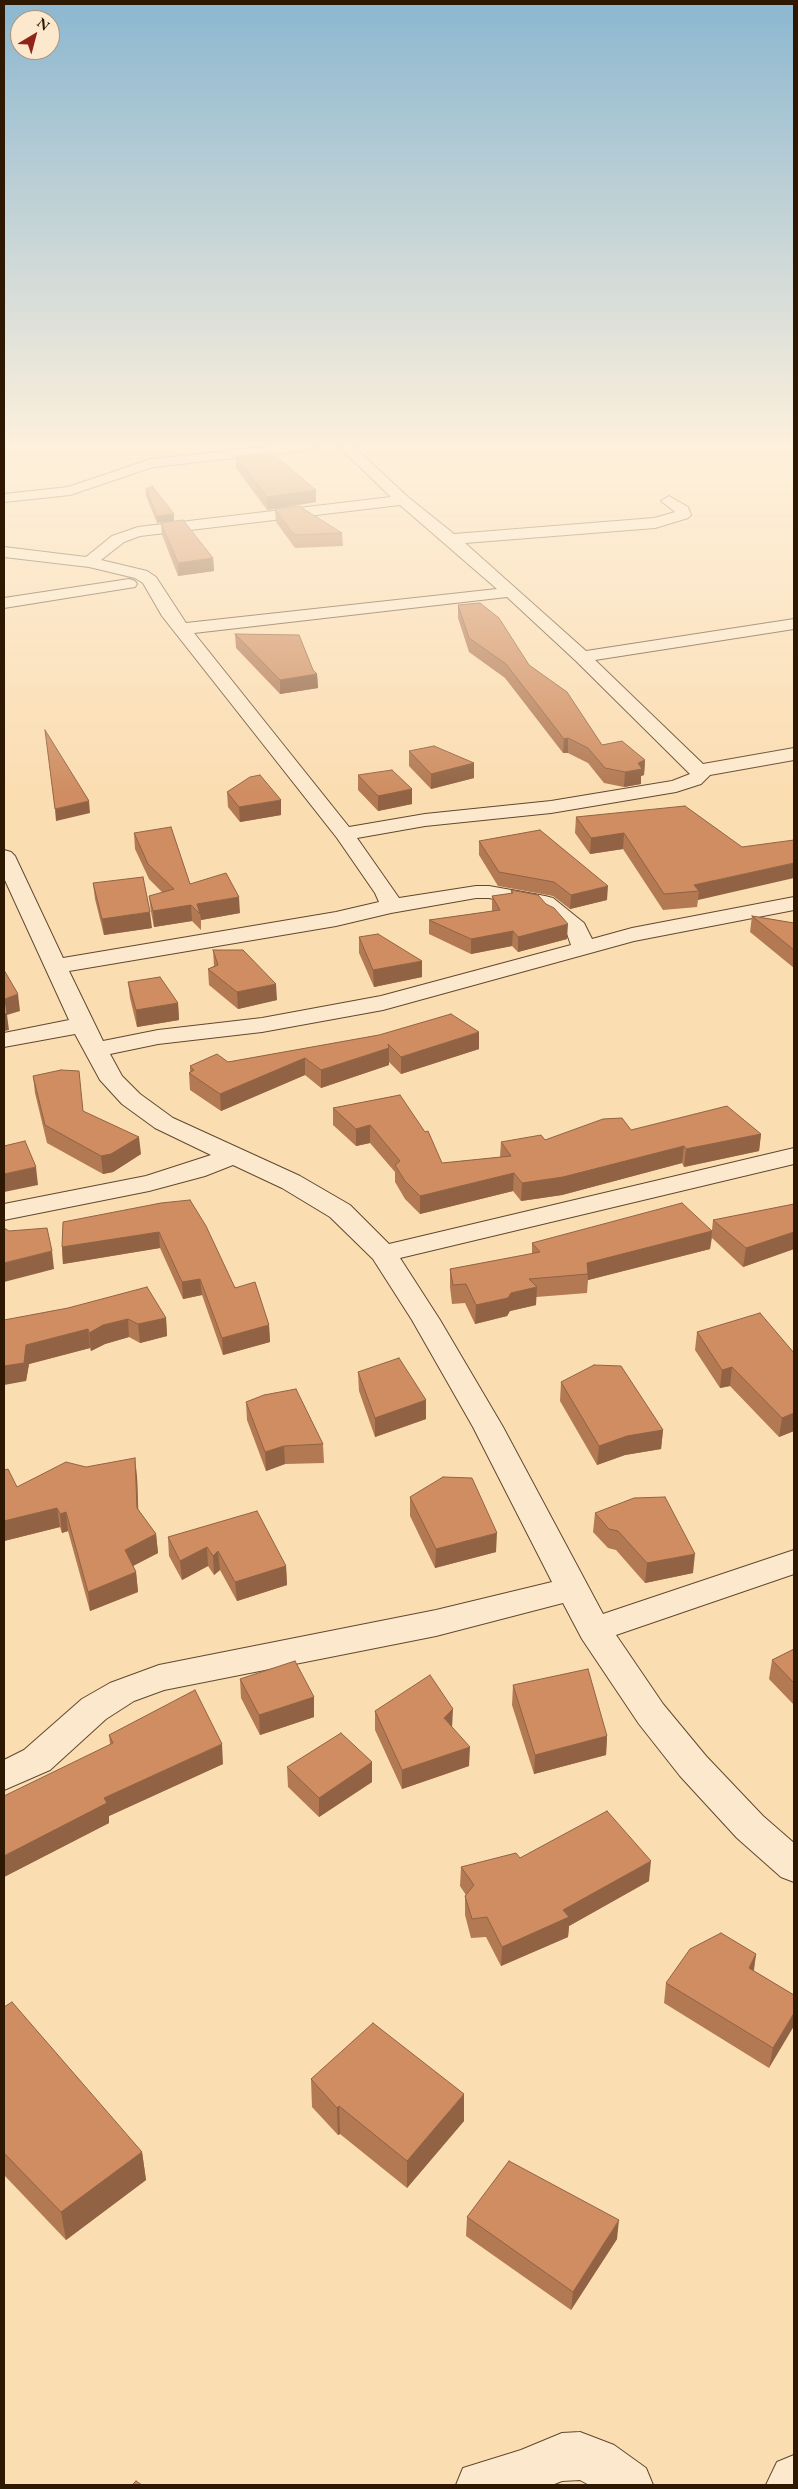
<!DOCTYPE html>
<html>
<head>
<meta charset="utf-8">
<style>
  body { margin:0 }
  #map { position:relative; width:798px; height:2489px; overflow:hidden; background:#fbddb2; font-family:"EB Garamond",serif }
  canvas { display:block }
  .frame { position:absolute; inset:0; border:5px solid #2e1802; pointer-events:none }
  .north { position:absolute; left:10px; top:10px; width:50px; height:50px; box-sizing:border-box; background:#fce9cd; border:1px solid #aa957c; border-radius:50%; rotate:37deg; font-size:14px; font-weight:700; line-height:20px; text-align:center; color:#2e1802 }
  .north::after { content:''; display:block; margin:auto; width:18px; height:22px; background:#8f2418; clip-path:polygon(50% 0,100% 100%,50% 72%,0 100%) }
</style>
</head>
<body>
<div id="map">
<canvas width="798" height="2489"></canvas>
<div class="frame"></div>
<div class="north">N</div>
</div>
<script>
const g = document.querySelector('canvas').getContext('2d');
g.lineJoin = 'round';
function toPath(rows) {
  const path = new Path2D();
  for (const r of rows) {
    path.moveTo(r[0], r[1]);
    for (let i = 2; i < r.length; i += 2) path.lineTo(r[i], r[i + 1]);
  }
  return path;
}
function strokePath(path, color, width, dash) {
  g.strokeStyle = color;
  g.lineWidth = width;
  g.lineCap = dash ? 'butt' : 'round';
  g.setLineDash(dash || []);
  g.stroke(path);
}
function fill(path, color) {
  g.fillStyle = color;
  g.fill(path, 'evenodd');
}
const minor = toPath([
  [274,446,316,446,309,450,153,467,70,495,4,502,4,494,68,487,151,459,274,446],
  [338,446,353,446,408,497,454,534,654,518,675,512,661,501,669,496,688,507,691,515,688,518,655,528,465,543,586,651,794,619,794,629,595,660,703,764,794,748,794,760,710,775,701,784,676,792,551,813,425,826,357,838,399,898,476,886,489,886,545,896,553,898,584,923,592,939,632,928,794,897,794,910,634,941,383,1010,262,1032,158,1044,110,1054,122,1076,140,1094,173,1118,300,1176,350,1205,389,1244,794,1148,794,1164,400,1258,440,1320,503,1427,603,1614,794,1550,794,1574,616,1635,663,1704,706,1756,763,1816,794,1843,794,1882,781,1877,737,1838,680,1776,639,1724,582,1639,563,1603,436,1636,164,1690,134,1701,106,1719,50,1770,4,1790,4,1760,24,1750,82,1699,110,1683,159,1665,436,1610,552,1582,473,1427,412,1320,373,1259,330,1217,282,1188,233,1165,205,1176,149,1191,4,1220,4,1204,146,1176,211,1155,155,1128,122,1104,100,1080,75,1034,4,1047,4,1033,69,1020,4,878,4,850,11,852,15,856,63,958,336,912,379,902,375,893,337,838,162,616,143,583,135,578,89,567,4,557,4,547,86,557,112,536,138,527,391,497,338,446],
  [400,505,497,589,186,623,156,577,147,571,101,560,124,542,140,536,400,505],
  [507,597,576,661,690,774,672,781,551,801,425,814,349,827,194,633,507,597],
  [476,898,489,898,538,908,566,931,571,945,381,996,262,1018,158,1030,103,1041,69,971,336,926,391,913,476,898],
  [129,579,135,581,137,584,135,587,4,608,4,598,129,579],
  [580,2432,614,2445,646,2468,653,2485,589,2485,580,2480,562,2481,552,2485,456,2485,463,2468,521,2450,562,2433,580,2432],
  [794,2455,794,2485,766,2485,777,2462,794,2455]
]);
strokePath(minor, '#61492e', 2);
fill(minor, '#fce9cd');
fill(toPath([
  [236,456,316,502,267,510,236,468],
  [146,489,174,514,157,523,146,496],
  [275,509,342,533,343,546,295,548,276,522],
  [161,523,213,558,214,571,178,576,162,535],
  [458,605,529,665,602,745,645,760,644,775,641,776,641,784,624,787,604,783,588,763,568,753,563,753,505,678,469,652,458,618],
  [235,634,313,670,317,674,318,688,280,694,236,648],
  [409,751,474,763,474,778,431,789,409,766],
  [358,775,412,789,412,804,378,811,358,790],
  [227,792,281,815,240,822,228,807],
  [576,817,742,847,698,900,697,907,663,910,623,849,590,854,575,833],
  [134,833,190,884,240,913,201,920,201,930,192,921,154,927,151,912,149,896,163,893,149,879,135,849],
  [479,841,607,900,570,909,553,896,498,886,479,855],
  [93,883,152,928,104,935,95,899],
  [511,890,567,939,518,952,512,946,471,954,429,934,429,920,492,911,492,896,511,894],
  [752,916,794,923,794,968,750,932],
  [359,937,422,977,374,987,359,953],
  [213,950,277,1000,238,1009,209,985,208,969,214,966],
  [128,982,178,1003,179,1020,137,1027,130,998],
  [379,1035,479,1049,401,1074,389,1062,389,1065,321,1088,305,1075,221,1111,190,1090,189,1073,190,1072,190,1066,228,1062],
  [33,1076,83,1111,141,1154,113,1172,103,1174,47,1143,35,1093],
  [400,1095,442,1163,500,1157,501,1142,545,1140,631,1130,761,1134,759,1151,684,1167,682,1163,562,1195,521,1201,513,1191,420,1214,405,1199,395,1182,395,1172,370,1143,356,1146,333,1125,333,1108],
  [161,1203,269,1325,270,1342,223,1355,202,1295,183,1299,160,1248,63,1264,62,1247],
  [794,1204,794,1249,743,1267,712,1238,710,1249,588,1280,587,1293,536,1297,536,1305,510,1311,507,1316,475,1324,465,1303,452,1304,450,1287,450,1269,532,1254,532,1243,712,1230,713,1220],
  [166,1318,167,1336,140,1343,129,1337,105,1344,91,1351,90,1348,29,1364,26,1381,4,1320],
  [697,1332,794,1353,794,1431,779,1437,730,1386,720,1388,695,1350],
  [358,1372,426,1400,426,1419,375,1437,359,1391],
  [561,1382,663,1430,661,1449,625,1455,597,1465,560,1401],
  [246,1402,323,1444,324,1463,285,1464,266,1471,247,1420],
  [86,1467,137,1476,138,1510,156,1534,158,1553,133,1566,136,1572,138,1592,90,1611,68,1531,62,1533,60,1527,4,1541,4,1470,17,1487],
  [410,1497,496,1552,435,1568,410,1516],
  [595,1513,693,1573,645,1583,616,1550,608,1548,593,1532],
  [168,1537,286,1566,287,1585,237,1601,220,1570,214,1575,208,1566,182,1580,169,1556],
  [794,1649,794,1705,769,1679,772,1660],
  [240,1679,314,1697,314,1717,260,1735,241,1698],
  [513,1685,607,1736,606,1755,534,1774,512,1705],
  [375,1711,452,1727,469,1766,402,1789,375,1730],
  [109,1735,223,1764,109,1816,109,1823,4,1877,110,1744],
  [372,1762,372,1782,319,1817,288,1787,287,1767],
  [520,1858,649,1881,569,1926,568,1937,501,1966,486,1937,471,1938,465,1915,465,1896,466,1895,460,1886,461,1867],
  [756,1954,754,1971,794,1995,769,2068,664,2003,666,1983],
  [4,2007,142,2152,146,2180,66,2240,4,2175],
  [311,2079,464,2121,407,2188,340,2134,338,2135,312,2107],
  [467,2217,617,2239,571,2310,466,2236]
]), '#b27953');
fill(toPath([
  [316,490,316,502,267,510,267,497],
  [174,514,174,521,157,523,157,516],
  [213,558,214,571,178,576,178,563],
  [317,674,318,688,280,694,280,680],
  [568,738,568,753,563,753,564,739],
  [645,760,644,775,641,776,641,784,624,787,625,772,638,763],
  [474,763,474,778,431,789,431,774],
  [412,789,412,804,378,811,378,796],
  [281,800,281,815,240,822,239,807],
  [89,801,90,813,56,821,55,809],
  [624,833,623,849,590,854,591,838],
  [794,863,794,878,698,900,699,891,694,885],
  [608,886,607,900,570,909,571,895],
  [239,897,240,913,201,920,200,914,197,904],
  [191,905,192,921,154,927,153,911],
  [150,912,152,928,104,935,102,919],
  [568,924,567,939,518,952,518,937],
  [513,931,512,946,471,954,471,939],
  [422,961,422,977,374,987,373,970],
  [276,984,277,1000,238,1009,237,992],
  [18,994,20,1011,7,1015,9,1030,4,1031,4,1014,5,999],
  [178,1003,179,1020,137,1027,136,1010],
  [479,1032,479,1049,401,1074,401,1057],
  [389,1048,389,1065,321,1088,321,1070],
  [305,1058,305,1075,221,1111,220,1094],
  [370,1125,370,1143,356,1146,356,1129],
  [761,1134,759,1151,684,1167,686,1149],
  [139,1137,141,1154,113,1172,103,1174,101,1156],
  [684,1146,682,1163,562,1195,521,1201,522,1183],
  [36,1167,38,1185,4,1192,4,1174],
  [514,1173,513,1191,420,1214,420,1196],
  [712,1231,710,1249,588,1280,587,1263],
  [159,1232,160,1248,63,1264,62,1247],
  [794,1232,794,1249,743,1267,746,1248],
  [52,1251,54,1269,4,1282,4,1263],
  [200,1279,202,1295,183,1299,182,1282],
  [537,1287,536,1305,510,1311,507,1316,475,1324,476,1305,511,1293],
  [166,1318,167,1336,140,1343,138,1324],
  [128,1319,129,1337,105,1344,91,1351,89,1333,103,1325],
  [269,1325,270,1342,223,1355,222,1338],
  [88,1329,90,1348,29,1364,26,1381,4,1385,4,1366,26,1345],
  [732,1367,730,1386,720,1388,722,1370],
  [426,1400,426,1419,375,1437,375,1418],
  [794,1413,794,1431,779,1437,782,1418],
  [663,1430,661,1449,625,1455,597,1465,599,1446,627,1436],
  [284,1446,285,1464,266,1471,265,1452],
  [135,1458,137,1476,139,1527,137,1508],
  [57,1508,60,1527,4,1541,4,1521],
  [66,1512,68,1531,62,1533,60,1514],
  [497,1533,496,1552,435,1568,436,1549],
  [156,1534,158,1553,127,1569,125,1550],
  [207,1547,208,1566,182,1580,180,1561],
  [218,1551,220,1570,214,1575,213,1556],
  [695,1554,693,1573,645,1583,647,1563],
  [286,1566,287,1585,237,1601,235,1582],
  [136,1572,138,1592,90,1611,88,1592],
  [314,1697,314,1717,260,1735,259,1715],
  [453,1709,452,1728,444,1718],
  [607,1736,606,1755,534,1774,535,1755],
  [222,1744,223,1764,109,1816,109,1823,4,1877,4,1856,104,1798],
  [470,1747,469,1766,402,1789,402,1770],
  [372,1762,372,1782,319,1817,319,1798],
  [651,1861,649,1881,569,1926,568,1937,501,1966,502,1947,563,1910],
  [756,1954,753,1973,749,1968],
  [794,2013,794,2026,769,2068,773,2048],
  [464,2094,464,2121,407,2188,407,2161],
  [339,2106,340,2134,338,2135,337,2108],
  [142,2152,146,2180,66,2240,61,2212],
  [619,2220,617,2239,571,2310,573,2292]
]), '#916344');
const building = toPath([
  [272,453,316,490,267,497,236,456,272,453],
  [152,486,174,514,157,516,146,489,152,486],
  [299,506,342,533,294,535,275,509,299,506],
  [183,520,213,558,178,563,161,523,183,520],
  [480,603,499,618,529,665,567,692,602,745,622,741,645,760,638,763,642,769,625,772,605,768,588,748,568,738,564,739,506,664,469,638,458,605,480,603],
  [235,634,299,635,313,670,317,674,280,680,235,634],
  [45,730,89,801,55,809,45,730],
  [434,746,474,763,431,774,409,751,434,746],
  [392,770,412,789,378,796,358,775,392,770],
  [260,775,281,800,239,807,227,792,250,777,260,775],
  [685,806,742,847,794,840,794,863,694,885,699,891,664,894,624,833,591,838,576,817,685,806],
  [171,827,190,884,226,873,239,897,197,904,200,914,191,905,153,911,149,896,174,889,148,864,134,833,171,827],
  [540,830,608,886,571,895,554,882,499,872,479,841,540,830],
  [143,877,150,912,102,919,93,883,143,877],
  [511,890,538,895,546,904,554,908,568,924,518,937,513,931,471,939,429,920,500,910,492,896,513,893,511,890],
  [752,916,794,923,794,950,752,916],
  [378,934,422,961,373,970,359,937,378,934],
  [213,950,243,950,276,984,237,992,208,969,218,965,213,950],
  [4,970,18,994,5,999,7,1013,4,1014,4,970],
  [160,977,178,1003,136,1010,128,982,160,977],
  [451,1014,479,1032,401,1057,388,1044,389,1048,321,1070,305,1058,220,1094,189,1073,194,1070,190,1066,217,1054,228,1062,379,1035,451,1014],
  [61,1070,79,1071,83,1111,139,1137,111,1154,101,1156,45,1125,33,1076,61,1070],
  [400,1095,425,1132,428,1131,442,1163,511,1156,501,1142,541,1135,545,1140,603,1119,622,1118,631,1130,727,1106,761,1134,686,1149,684,1146,563,1177,522,1183,514,1173,420,1196,405,1181,395,1165,400,1161,370,1125,356,1129,333,1108,400,1095],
  [25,1141,36,1167,4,1174,4,1146,25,1141],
  [190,1200,206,1226,235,1288,255,1282,269,1325,222,1338,200,1279,182,1282,159,1232,62,1247,63,1222,161,1203,190,1200],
  [682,1203,712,1231,587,1263,588,1274,529,1279,537,1287,511,1293,508,1298,476,1305,466,1284,453,1285,450,1269,540,1252,532,1243,682,1203],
  [794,1204,794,1232,746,1248,713,1220,794,1204],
  [4,1228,9,1231,47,1228,52,1251,4,1263,4,1228],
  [147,1287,166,1318,138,1324,128,1319,103,1325,89,1333,88,1329,26,1345,24,1363,4,1366,4,1320,68,1308,147,1287],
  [760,1313,794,1353,794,1413,782,1418,732,1367,722,1370,697,1332,760,1313],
  [399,1358,426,1400,375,1418,358,1372,399,1358],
  [594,1365,621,1366,663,1430,627,1436,599,1446,561,1382,594,1365],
  [296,1389,323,1444,284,1446,265,1452,246,1402,264,1395,296,1389],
  [135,1458,137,1508,156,1534,125,1550,136,1572,88,1592,66,1512,60,1514,57,1508,4,1521,4,1470,8,1469,17,1487,66,1462,86,1467,135,1458],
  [443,1477,472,1478,497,1533,436,1549,410,1497,443,1477],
  [665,1497,695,1554,647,1563,618,1531,609,1529,595,1513,634,1498,665,1497],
  [257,1511,286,1566,235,1582,218,1551,213,1556,207,1547,180,1561,168,1537,257,1511],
  [794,1649,794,1683,772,1660,794,1649],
  [295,1661,314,1697,259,1715,240,1679,295,1661],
  [588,1669,607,1736,535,1755,513,1685,588,1669],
  [430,1675,453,1709,444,1718,470,1747,402,1770,375,1711,430,1675],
  [195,1690,222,1744,104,1798,107,1803,4,1856,4,1796,113,1743,109,1735,195,1690],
  [341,1733,372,1762,319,1798,287,1767,341,1733],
  [607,1811,651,1861,563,1910,569,1917,502,1947,487,1917,472,1919,465,1896,474,1885,461,1867,516,1853,520,1858,607,1811],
  [721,1933,756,1954,749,1968,794,1995,794,2013,773,2048,666,1983,690,1949,721,1933],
  [12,2002,142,2152,61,2212,4,2153,4,2007,12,2002],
  [373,2023,464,2094,407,2161,339,2106,337,2108,311,2079,373,2023],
  [509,2161,619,2220,573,2292,467,2217,509,2161],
  [136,2481,142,2485,132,2485,136,2481]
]);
fill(building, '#cf8d61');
strokePath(building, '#916344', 1);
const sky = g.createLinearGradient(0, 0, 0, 794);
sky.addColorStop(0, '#8bb7d0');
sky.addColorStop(0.56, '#fdf0dc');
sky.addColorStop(1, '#fdf0dc00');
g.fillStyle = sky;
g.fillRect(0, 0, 798, 794);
</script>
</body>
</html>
